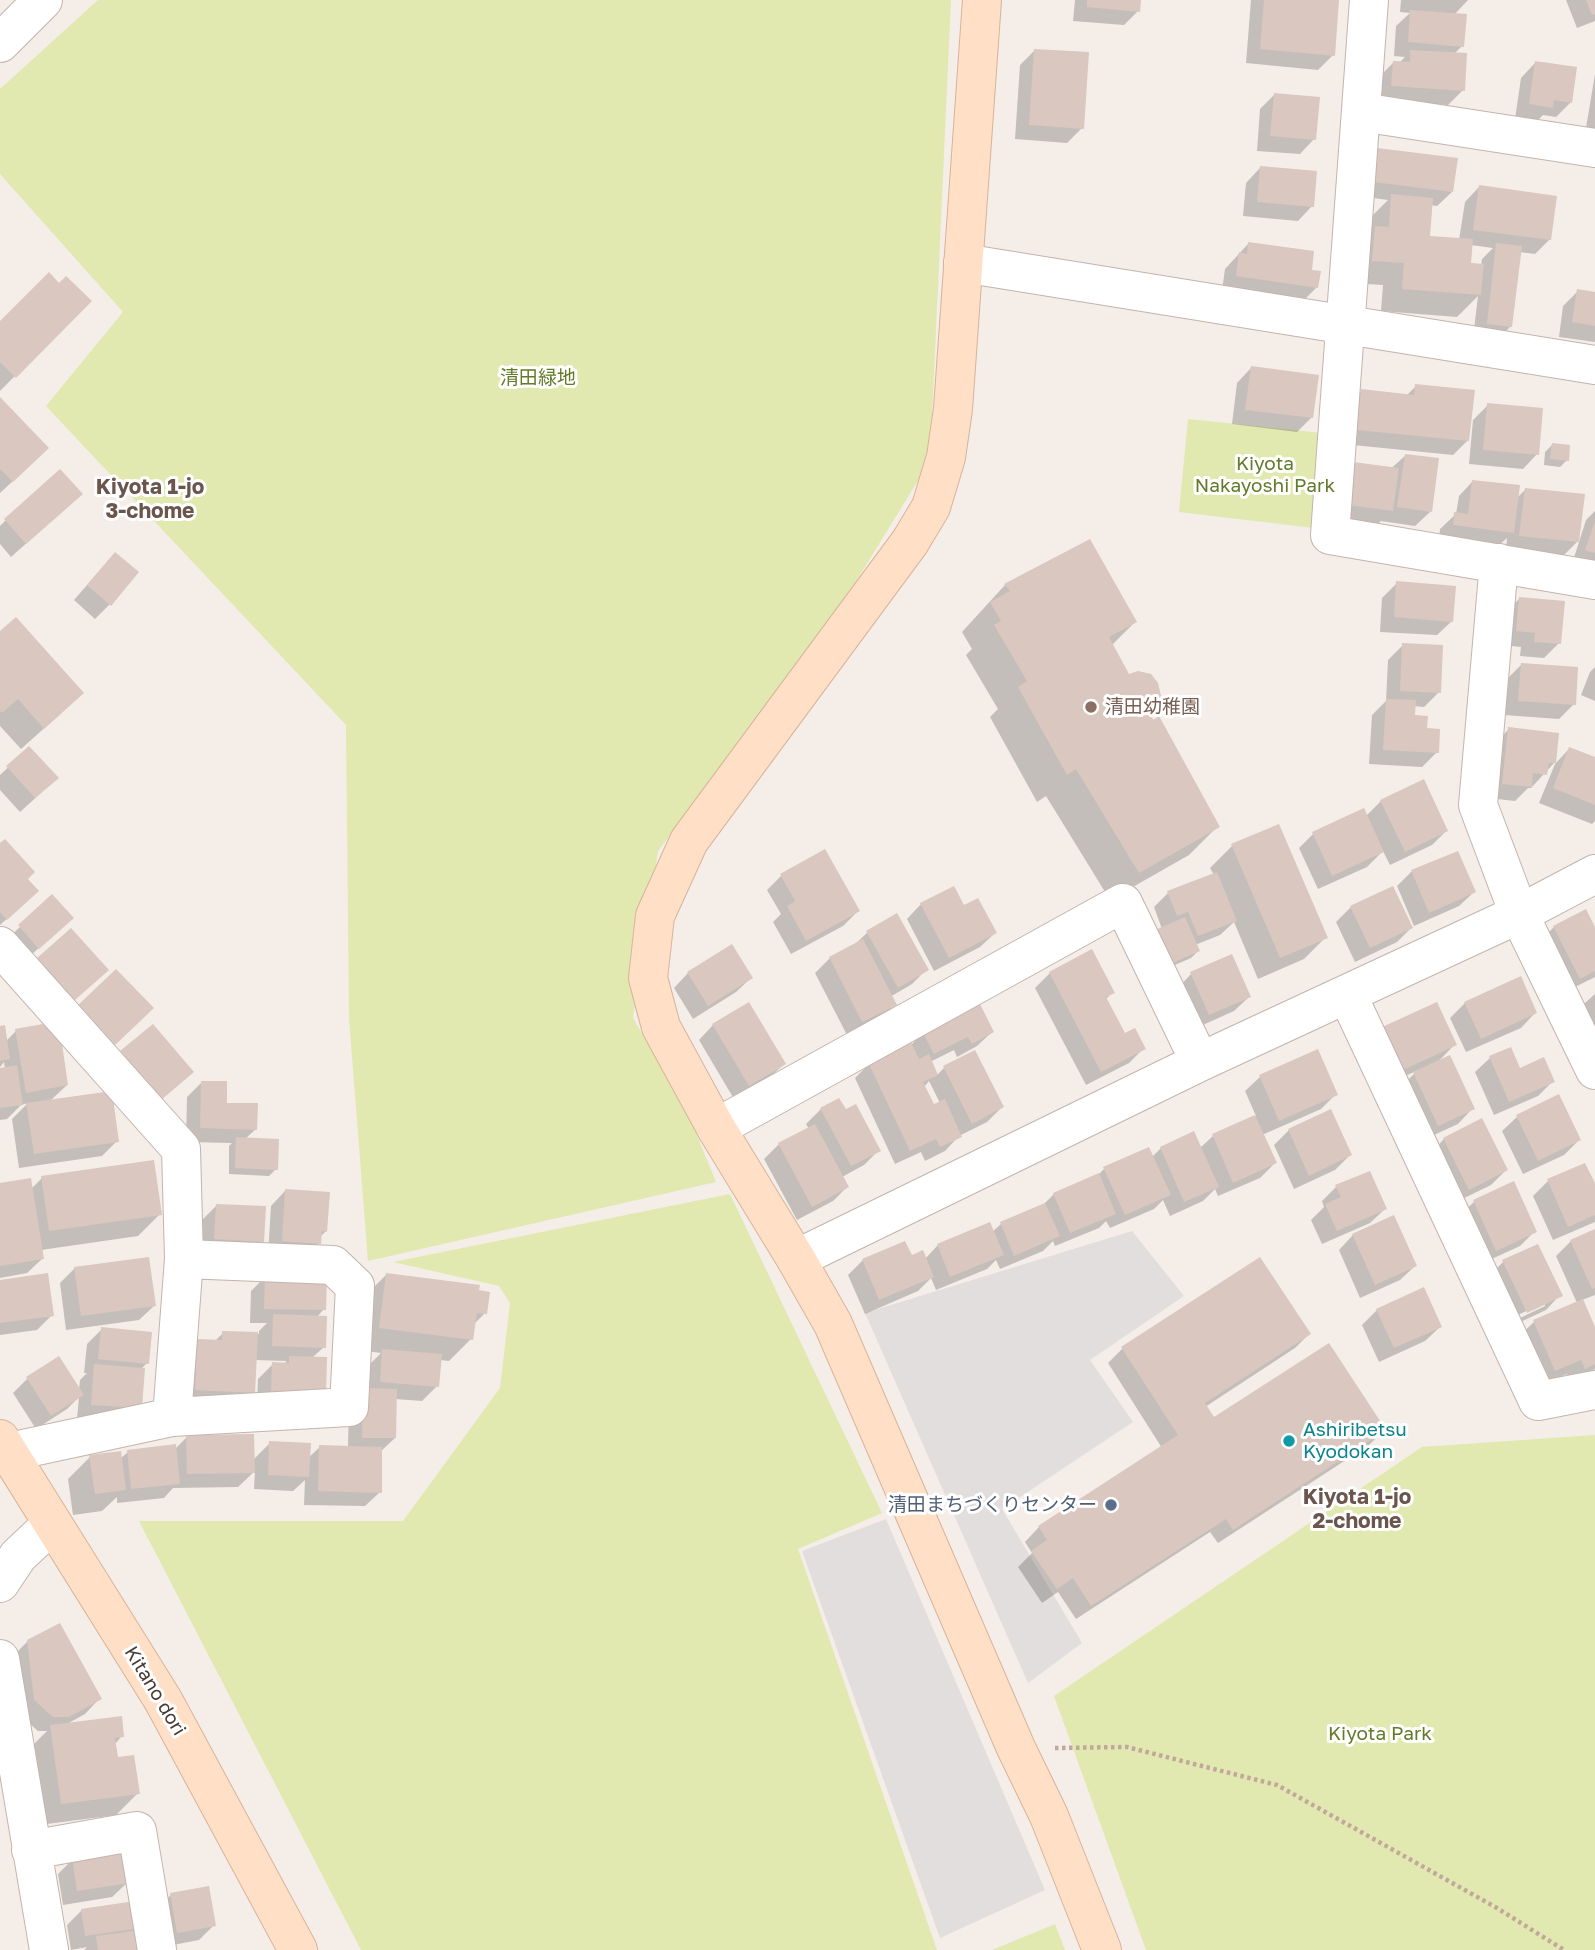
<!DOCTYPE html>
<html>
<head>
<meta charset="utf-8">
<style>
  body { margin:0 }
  canvas { display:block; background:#f4ede8 }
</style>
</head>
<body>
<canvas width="1595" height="1950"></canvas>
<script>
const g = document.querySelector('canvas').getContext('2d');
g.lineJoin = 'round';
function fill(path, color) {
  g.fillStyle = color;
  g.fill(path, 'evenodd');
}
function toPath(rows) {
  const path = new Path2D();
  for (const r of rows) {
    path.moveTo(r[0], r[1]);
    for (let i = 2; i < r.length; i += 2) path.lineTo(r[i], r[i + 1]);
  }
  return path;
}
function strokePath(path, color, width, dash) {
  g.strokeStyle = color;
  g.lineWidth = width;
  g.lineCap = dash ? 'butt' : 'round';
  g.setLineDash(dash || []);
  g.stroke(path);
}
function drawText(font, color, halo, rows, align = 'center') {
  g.font = font + ' "Golos Text","Noto Sans JP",sans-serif';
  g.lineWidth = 6;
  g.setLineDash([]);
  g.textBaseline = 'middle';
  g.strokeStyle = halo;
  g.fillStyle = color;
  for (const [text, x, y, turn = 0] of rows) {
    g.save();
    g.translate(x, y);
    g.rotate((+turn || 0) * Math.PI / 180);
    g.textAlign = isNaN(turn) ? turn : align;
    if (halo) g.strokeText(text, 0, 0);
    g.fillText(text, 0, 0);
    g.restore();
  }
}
fill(toPath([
  [98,0,951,0,930,461,820,640,658,851,633,1018,687,1111,716,1182,368,1261,349,1018,346,725,46,406,123,312,0,174,0,89],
  [1188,419,1322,433,1314,528,1179,512],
  [730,1194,882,1513,798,1549,937,1950,361,1950,139,1521,403,1521,500,1388,510,1303,499,1286,393,1262],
  [1595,1435,1595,1950,1146,1950,1054,1696,1422,1447],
  [1055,1924,1065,1950,992,1950]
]), '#e1e9b0');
fill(toPath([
  [1132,1231,1184,1296,1090,1360,1133,1422,1002,1509,1082,1643,1028,1683,865,1313],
  [886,1519,1045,1890,940,1938,802,1551]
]), '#e2dedd');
fill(toPath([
  [1075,0,1139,0,1138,11,1124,25,1073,21],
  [1251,0,1338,0,1333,55,1318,70,1246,63],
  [1401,0,1468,0,1454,15,1462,46,1454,54,1463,90,1448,105,1377,100,1379,77,1393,63,1399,63,1405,57,1394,56,1396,26,1410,13,1400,12],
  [1566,0,1595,0,1595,21,1577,28],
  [1035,50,1082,128,1067,143,1015,139,1020,65],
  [1535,63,1571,102,1556,117,1543,115,1536,122,1515,119,1521,78],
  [1595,74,1595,135,1585,134],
  [1274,95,1314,139,1300,154,1257,151,1260,109],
  [1363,164,1452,192,1437,206,1430,205,1428,237,1459,240,1465,202,1479,187,1550,239,1535,254,1519,252,1511,326,1496,341,1473,338,1478,296,1457,317,1381,311,1383,285,1351,283,1370,218,1388,200,1359,196],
  [1471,245,1493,248,1482,259,1481,266,1469,265],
  [1260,168,1312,206,1298,221,1243,216,1246,183],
  [1249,243,1310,272,1317,287,1302,302,1222,291,1225,269],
  [59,285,89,301,0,391,0,324],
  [1578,291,1595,294,1595,342,1559,337,1563,306],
  [1251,368,1312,417,1297,432,1232,424,1237,383],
  [1416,386,1468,440,1453,455,1343,444,1347,406,1362,391,1406,396],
  [0,399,25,470,0,493],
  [1488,405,1537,454,1523,469,1469,464,1473,420],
  [1552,445,1567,460,1560,467,1544,465,1545,452],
  [1406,455,1430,512,1415,526,1381,521,1377,525,1334,520],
  [1473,481,1517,498,1525,490,1579,540,1563,556,1506,550,1507,538,1498,546,1439,540,1440,529,1456,514,1459,496],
  [66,508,11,557,0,544,0,526,6,520],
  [1595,511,1595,572,1572,564,1586,520],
  [101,569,110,604,95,619,74,600],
  [1397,583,1452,621,1437,635,1380,632,1382,598],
  [1005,585,1135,622,1112,645,1147,710,1218,826,1189,855,1110,900,1046,796,1037,802,990,717,998,709,966,655,972,649,962,632],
  [1519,599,1559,643,1544,658,1520,656,1521,647,1502,645,1505,613],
  [0,634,59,715,21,749,0,726],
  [1403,645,1439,692,1424,707,1413,706,1413,717,1425,730,1437,752,1422,767,1369,764,1372,715,1386,701,1388,660],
  [1522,664,1574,704,1559,719,1504,715,1507,679],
  [1595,667,1595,701,1581,695,1590,672],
  [1509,729,1555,762,1531,788,1528,788,1515,801,1488,798,1494,744],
  [29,748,42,792,20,812,0,790,0,775],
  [1569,749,1595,759,1595,821,1592,824,1539,803,1555,764],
  [1381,801,1446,831,1432,845,1390,865,1383,851,1367,867,1318,889,1299,848,1313,834,1366,816],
  [0,846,26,879,22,905,0,925],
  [1232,846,1326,937,1304,959,1258,979,1234,922,1220,935,1195,945,1198,951,1191,958,1163,970,1162,929,1154,907,1168,893,1214,875,1210,868],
  [1457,853,1474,892,1459,906,1414,926,1397,886,1411,872],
  [781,876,858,911,843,926,791,954,773,922,781,914,767,890],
  [52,897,57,932,23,962,5,941],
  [921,904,963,907,995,933,980,947,934,971,907,919],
  [1351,907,1411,928,1397,942,1355,962,1336,922],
  [896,916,927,969,912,984,890,997,895,1005,880,1019,847,1035,815,973,830,958,853,946,867,933],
  [1554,927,1595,931,1595,977,1565,992,1539,942],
  [38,959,92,984,59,1013,24,973],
  [688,973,751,978,736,992,693,1019,674,988],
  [1050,973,1113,992,1105,1000,1124,1035,1143,1049,1129,1063,1086,1085,1035,988],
  [1191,974,1249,997,1234,1011,1194,1029,1177,989],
  [1595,994,1595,1045,1576,1011],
  [1465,1003,1535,1013,1521,1028,1466,1052,1450,1018],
  [713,1025,784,1064,769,1078,734,1099,699,1040],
  [0,1027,6,1041,16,1031,67,1085,50,1101,117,1141,102,1156,19,1168,12,1119,28,1103,21,1105,7,1119,0,1120,0,1069,5,1069,4,1062,0,1067],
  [923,1032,992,1032,977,1046,957,1057,954,1050,930,1062,937,1075,944,1068,1002,1107,987,1122,959,1136,945,1151,925,1161,921,1152,895,1164,855,1078,869,1064,912,1044],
  [929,1081,940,1103,933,1107,924,1087],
  [1367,1044,1455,1044,1438,1062,1472,1109,1458,1124,1423,1140,1400,1088,1418,1070,1386,1085],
  [1490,1058,1519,1070,1553,1081,1538,1096,1494,1115,1475,1072],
  [1260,1077,1336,1094,1321,1109,1262,1135,1275,1163,1260,1178,1218,1196,1215,1189,1203,1201,1170,1216,1163,1200,1154,1209,1110,1228,1106,1221,1099,1228,1055,1246,1053,1241,1043,1251,1000,1269,996,1260,987,1269,936,1290,931,1278,918,1291,865,1314,848,1275,863,1260,911,1257,925,1259,938,1245,992,1232,1001,1224,1042,1206,1054,1194,1097,1176,1104,1169,1152,1157,1161,1148,1200,1148,1213,1136,1256,1116,1245,1091],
  [202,1082,256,1129,245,1139,276,1169,269,1176,229,1174,229,1146,232,1143,186,1142,187,1097],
  [821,1109,879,1150,864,1165,842,1177,847,1187,833,1201,797,1220,764,1159,779,1144,809,1129,806,1124],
  [1517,1117,1579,1140,1564,1155,1523,1174,1502,1131],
  [1289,1130,1350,1155,1335,1170,1294,1189,1274,1145],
  [1444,1139,1506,1170,1491,1185,1454,1203,1430,1154],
  [42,1178,160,1214,138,1236,41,1250,42,1259,27,1273,0,1278,0,1185,31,1189],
  [1548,1181,1595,1185,1595,1222,1553,1240,1533,1196],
  [1336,1187,1385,1209,1370,1223,1322,1244,1311,1220,1324,1207,1322,1201],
  [285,1191,326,1231,320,1237,319,1243,305,1257,268,1255,271,1206],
  [1474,1202,1535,1231,1520,1246,1481,1264,1459,1216],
  [216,1206,262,1241,248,1256,200,1253,202,1220],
  [1595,1231,1595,1295,1582,1300,1595,1331,1595,1369,1570,1382,1567,1374,1540,1385,1519,1336,1534,1322,1577,1303,1556,1256,1571,1241],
  [1353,1235,1415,1266,1400,1280,1360,1298,1339,1250],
  [1503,1262,1560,1295,1546,1310,1512,1326,1489,1276],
  [1545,1302,1545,1306,1520,1318,1518,1315],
  [75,1268,154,1306,139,1320,66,1330,60,1283],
  [386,1275,477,1292,485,1313,473,1325,471,1339,449,1361,440,1360,437,1386,422,1401,395,1399,395,1438,380,1452,380,1492,365,1506,304,1505,305,1480,293,1491,254,1489,255,1471,238,1487,173,1488,164,1498,117,1503,117,1497,102,1511,73,1515,68,1479,90,1457,120,1459,128,1452,175,1449,187,1437,253,1460,270,1443,308,1458,320,1447,348,1447,349,1405,368,1366,381,1353,358,1350,364,1297],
  [266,1276,324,1309,316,1318,324,1347,257,1407,258,1379,273,1364,283,1364,287,1361,255,1360,254,1392,239,1407,181,1404,183,1356,198,1341,214,1342,223,1333,259,1334,259,1331,267,1323,250,1323,251,1291],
  [0,1282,52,1315,37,1330,0,1335],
  [1377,1310,1440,1327,1425,1341,1379,1362,1362,1325],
  [102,1329,147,1363,141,1369,140,1408,77,1419,79,1397,67,1409,36,1429,13,1393,27,1379,79,1391,80,1380,87,1373,84,1373,87,1344],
  [1309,1334,1295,1348,1205,1407,1213,1420,1384,1430,1369,1445,1218,1543,1210,1532,1076,1619,1058,1592,1042,1603,1018,1567,1032,1553,1025,1542,1039,1527,1162,1448,1108,1363,1122,1349],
  [28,1641,99,1699,85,1714,65,1725,122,1736,115,1744,117,1759,138,1793,116,1815,39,1825,29,1749,47,1731,38,1731,20,1715,13,1656],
  [73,1859,127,1883,112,1897,63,1905,58,1874],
  [171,1895,214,1925,199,1940,163,1947,156,1909],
  [82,1910,137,1927,132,1933,142,1950,84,1950,87,1947,71,1950,67,1925]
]), '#0003');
fill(toPath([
  [1087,0,1141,0,1140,12,1087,7],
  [1264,0,1339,0,1335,56,1260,49],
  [1586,0,1595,0,1595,14,1592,15],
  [1410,10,1467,14,1464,47,1408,42],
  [1034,49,1089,52,1084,129,1029,125],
  [1410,50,1467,53,1465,91,1391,86,1393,61,1410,62],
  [1535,61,1577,67,1572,103,1554,100,1553,108,1529,104],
  [1274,93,1320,97,1316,140,1270,136],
  [1377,148,1458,158,1453,192,1373,182],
  [1260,166,1317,171,1314,207,1257,202],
  [1479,185,1557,196,1551,240,1473,230],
  [1391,194,1433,198,1430,236,1473,239,1471,263,1484,264,1481,295,1402,289,1404,263,1372,261,1375,226,1389,227],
  [1248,242,1314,251,1312,270,1321,271,1318,288,1236,276,1239,252,1247,254],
  [1496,243,1522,246,1512,327,1487,324],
  [49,272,59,283,66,276,92,301,16,378,0,362,0,321],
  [1577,289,1595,292,1595,326,1572,322],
  [1251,366,1319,375,1313,418,1245,410],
  [1415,384,1475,390,1469,441,1357,430,1361,389,1414,395],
  [0,397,49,448,13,482,0,469],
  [1487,403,1543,408,1539,455,1483,450],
  [1552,443,1570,445,1569,461,1550,459],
  [1405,454,1439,458,1432,512,1397,507],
  [1353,462,1399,468,1393,511,1348,505],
  [60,469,83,494,26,544,4,519],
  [1472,480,1520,485,1514,533,1453,525,1454,512,1468,514],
  [1525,488,1585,494,1579,542,1519,536],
  [1595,521,1595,553,1585,550],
  [1090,539,1137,622,1109,637,1129,674,1138,671,1151,674,1158,683,1161,696,1149,710,1153,720,1159,716,1220,827,1139,873,1076,769,1067,775,1018,687,1027,681,994,625,1001,621,990,602,1010,591,1004,584],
  [115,552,139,572,111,606,87,585],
  [1396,581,1456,586,1453,622,1394,617],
  [1519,597,1565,601,1561,644,1534,642,1535,633,1516,631],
  [16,617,84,693,44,729,18,699,2,713,0,711,0,631],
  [1402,643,1443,645,1441,693,1400,691],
  [1521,663,1578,667,1576,705,1518,701],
  [1386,699,1416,700,1415,715,1428,716,1427,728,1440,729,1439,753,1383,750],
  [1508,727,1559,733,1556,763,1549,763,1547,775,1533,773,1532,787,1502,784],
  [29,746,59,778,35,798,6,766],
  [1569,747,1595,757,1595,805,1553,788],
  [1424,779,1448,831,1405,852,1380,800],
  [1364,808,1384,852,1332,876,1312,832],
  [1279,824,1328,938,1280,958,1231,844],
  [5,839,35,872,28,879,39,891,7,920,0,912,0,843],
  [825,849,860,911,806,941,787,906,795,901,780,874],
  [1458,851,1476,892,1429,913,1411,870],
  [1217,872,1237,921,1198,936,1188,912,1177,916,1167,891],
  [954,886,964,905,978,898,997,933,949,958,920,903],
  [1393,886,1413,928,1370,948,1350,906],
  [52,894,74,918,39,949,18,925],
  [1586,909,1595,927,1595,971,1580,979,1553,926],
  [897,913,929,970,898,988,866,931],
  [1185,917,1200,951,1170,964,1155,930],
  [71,928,109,970,75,1000,37,958],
  [863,939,897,1005,862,1022,829,957],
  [732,944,753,978,708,1006,687,972],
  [1092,949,1115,993,1106,997,1125,1033,1135,1028,1146,1049,1101,1072,1049,972],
  [1232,954,1251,997,1209,1015,1190,972],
  [116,969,154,1008,114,1046,76,1007],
  [1521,976,1537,1013,1481,1039,1464,1002],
  [749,1002,786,1064,749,1086,712,1024],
  [979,1002,994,1032,972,1044,968,1037,934,1054,922,1031],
  [1437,1002,1457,1045,1401,1071,1380,1028],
  [43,1024,62,1044,68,1085,26,1093,15,1029],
  [153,1024,194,1072,161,1100,120,1051],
  [5,1025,10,1059,0,1061,0,1026],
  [911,1042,919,1059,929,1054,938,1075,923,1082,934,1104,945,1099,962,1137,940,1147,936,1139,910,1151,868,1062],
  [1511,1047,1520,1068,1544,1057,1555,1082,1509,1102,1489,1056],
  [1318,1049,1338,1095,1279,1121,1259,1075],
  [975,1050,1004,1107,972,1124,943,1066],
  [1450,1055,1475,1109,1438,1126,1413,1072],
  [17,1065,23,1105,0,1108,0,1068],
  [201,1081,227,1081,227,1103,258,1103,257,1130,200,1128],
  [112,1091,119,1142,34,1154,26,1103],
  [1559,1094,1581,1140,1538,1161,1516,1115],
  [839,1098,846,1109,856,1104,881,1151,851,1166,820,1108],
  [1331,1109,1352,1155,1309,1176,1288,1129],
  [1255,1115,1277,1163,1233,1183,1212,1134],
  [1482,1118,1508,1170,1469,1190,1443,1138],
  [815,1124,849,1187,812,1207,778,1143],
  [1194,1131,1219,1187,1184,1202,1160,1147],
  [236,1137,279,1139,278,1170,235,1168],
  [1149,1147,1171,1195,1125,1215,1103,1167],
  [154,1160,162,1215,49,1231,41,1176],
  [1585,1163,1595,1183,1595,1215,1568,1227,1547,1179],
  [1370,1171,1387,1209,1337,1231,1325,1204,1341,1197,1335,1185],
  [1099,1173,1116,1214,1070,1233,1053,1193],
  [31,1178,44,1259,0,1266,0,1183],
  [1514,1181,1537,1232,1496,1251,1473,1200],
  [285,1189,330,1192,327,1232,322,1231,321,1244,282,1241],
  [1045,1203,1060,1236,1014,1256,1000,1222],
  [216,1204,266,1206,264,1242,214,1239],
  [1394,1215,1417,1266,1375,1285,1352,1234],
  [990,1222,1004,1255,950,1277,937,1244],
  [1595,1229,1595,1288,1592,1289,1570,1240],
  [905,1241,912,1255,923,1250,934,1277,879,1300,862,1259],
  [1538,1244,1563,1296,1527,1313,1502,1260],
  [149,1257,156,1306,81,1316,74,1267],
  [1260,1257,1311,1334,1205,1403,1214,1417,1329,1343,1386,1430,1233,1530,1226,1519,1091,1606,1073,1578,1057,1589,1031,1551,1047,1540,1038,1526,1178,1435,1121,1347],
  [48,1273,54,1316,0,1323,0,1280],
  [386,1273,480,1285,479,1290,490,1292,487,1314,477,1313,473,1340,379,1328],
  [265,1275,327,1276,326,1310,264,1309],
  [1424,1287,1442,1327,1394,1348,1376,1309],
  [1583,1299,1595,1327,1595,1364,1585,1369,1581,1360,1555,1371,1533,1320],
  [273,1314,327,1316,326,1348,272,1346],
  [101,1327,152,1332,149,1364,98,1359],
  [222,1331,258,1332,255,1393,195,1390,197,1339,222,1340],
  [382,1349,442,1354,439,1387,380,1382],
  [59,1356,84,1395,51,1416,26,1377],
  [289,1356,327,1357,326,1394,271,1393,272,1362,289,1363],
  [94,1364,145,1368,142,1408,91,1405],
  [363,1388,397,1389,396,1438,362,1438],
  [254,1434,255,1473,187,1474,186,1435],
  [269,1441,311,1443,309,1477,268,1475],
  [176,1444,180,1484,131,1489,127,1450],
  [319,1445,382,1447,382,1493,318,1491],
  [121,1451,126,1490,95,1494,89,1455],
  [60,1623,102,1699,69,1717,53,1717,34,1700,27,1640],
  [122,1716,124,1737,115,1738,118,1757,134,1755,140,1794,61,1804,50,1725],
  [124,1850,129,1883,77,1891,72,1857],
  [209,1886,216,1926,177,1933,170,1893],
  [135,1901,139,1928,85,1936,81,1909],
  [140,1930,144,1950,98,1950,96,1936]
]), '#d9c7c0');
const street = toPath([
  [1369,0,1330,535,1595,580],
  [0,43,43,0],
  [1361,112,1595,148],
  [963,263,1595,365],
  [1499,563,1478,805,1519,914,1595,1070],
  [0,946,181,1149,184,1259,172,1417,9,1452],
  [1347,994,1538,1401,1595,1390],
  [716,1128,1123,903,1200,1062],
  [796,1259,1200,1062,1519,914,1595,874],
  [172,1417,349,1407,355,1286,333,1265,184,1259],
  [0,1583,18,1556,52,1524],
  [0,1659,49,1950],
  [31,1850,137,1831,157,1950]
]);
const secondary = toPath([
  [982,0,953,409,946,457,931,507,910,542,689,841,655,916,648,978,661,1027,716,1128,796,1259,833,1324,1016,1748,1049,1816,1102,1950],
  [0,1439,163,1700,298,1950]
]);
strokePath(street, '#c3b4ad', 40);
strokePath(secondary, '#d8b399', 40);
strokePath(toPath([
  [1055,1748,1127,1747,1277,1785,1497,1908,1564,1950]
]), '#c2a89b', 4.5, [3.5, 3.5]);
strokePath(street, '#fff', 38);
strokePath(secondary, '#ffe0c7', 38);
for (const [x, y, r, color] of [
  [1091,707,7,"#8d6e63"],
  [1289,1441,7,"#0f9aa8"],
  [1111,1505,7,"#5c6f8a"]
]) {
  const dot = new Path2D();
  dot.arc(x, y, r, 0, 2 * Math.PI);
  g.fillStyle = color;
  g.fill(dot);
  strokePath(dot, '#fff', 2.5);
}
drawText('19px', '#627b28', '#fff', [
  ["清田緑地",538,378],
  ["Kiyota",1265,464],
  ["Nakayoshi Park",1265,486],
  ["Kiyota Park",1380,1734]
]);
drawText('19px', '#785e54', '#fff', [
  ["清田幼稚園",1105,707]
], 'left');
drawText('19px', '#0d838f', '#fff', [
  ["Ashiribetsu",1303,1430],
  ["Kyodokan",1303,1452]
], 'left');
drawText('19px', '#4e5e75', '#fff', [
  ["清田まちづくりセンター",1097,1505]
], 'right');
drawText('19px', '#483b36', '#fff', [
  ["Kitano dori",155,1691,59]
]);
drawText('bold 21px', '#6b564d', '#fff', [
  ["Kiyota 1-jo",150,487],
  ["3-chome",150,511],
  ["Kiyota 1-jo",1357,1497],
  ["2-chome",1357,1521]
]);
</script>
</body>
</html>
